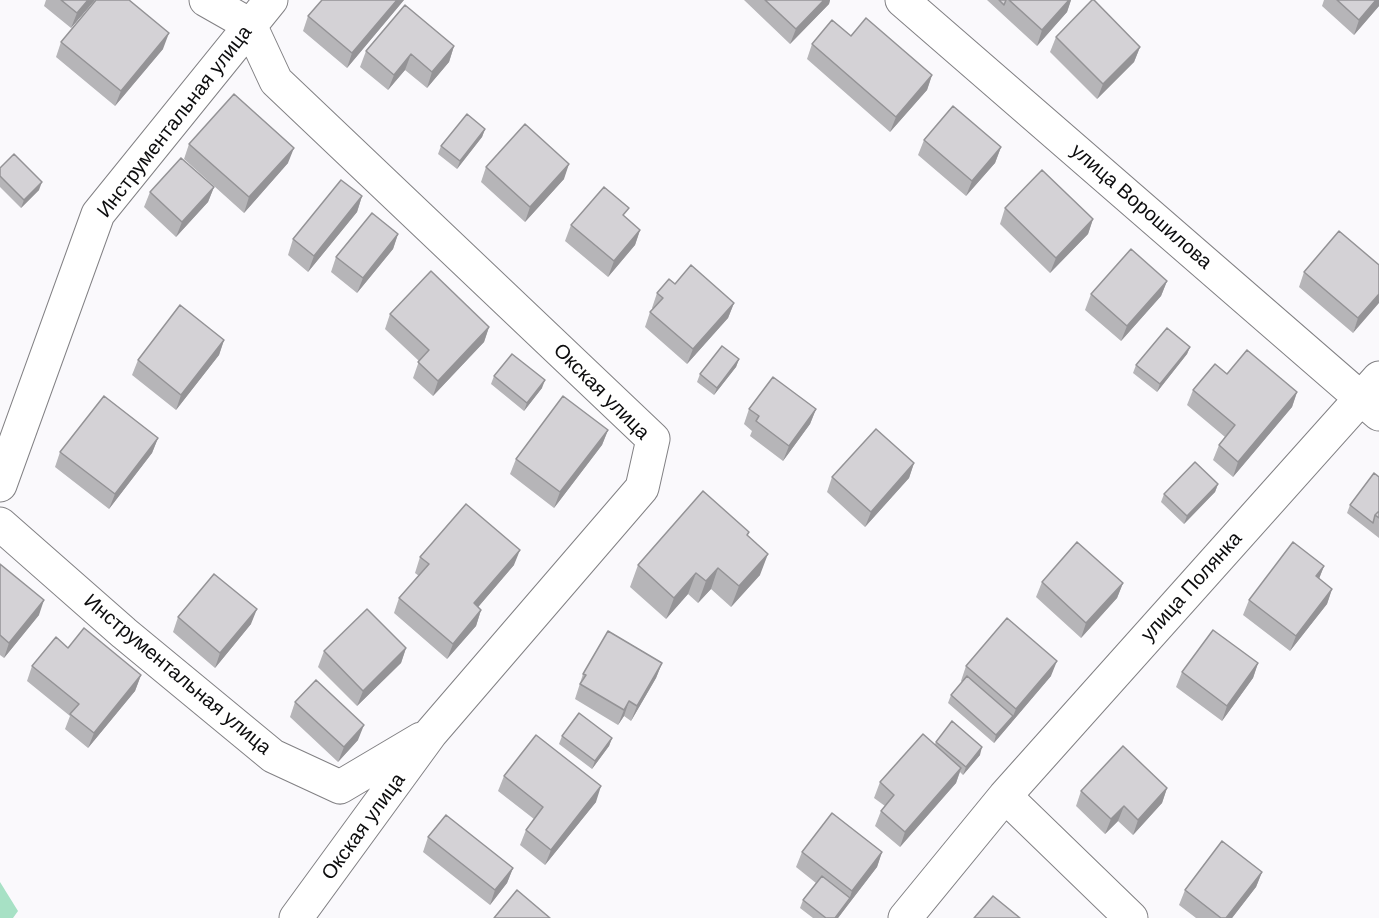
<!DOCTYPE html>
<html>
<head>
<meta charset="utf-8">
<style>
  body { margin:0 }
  canvas { display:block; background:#faf9fc }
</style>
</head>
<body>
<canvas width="1379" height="918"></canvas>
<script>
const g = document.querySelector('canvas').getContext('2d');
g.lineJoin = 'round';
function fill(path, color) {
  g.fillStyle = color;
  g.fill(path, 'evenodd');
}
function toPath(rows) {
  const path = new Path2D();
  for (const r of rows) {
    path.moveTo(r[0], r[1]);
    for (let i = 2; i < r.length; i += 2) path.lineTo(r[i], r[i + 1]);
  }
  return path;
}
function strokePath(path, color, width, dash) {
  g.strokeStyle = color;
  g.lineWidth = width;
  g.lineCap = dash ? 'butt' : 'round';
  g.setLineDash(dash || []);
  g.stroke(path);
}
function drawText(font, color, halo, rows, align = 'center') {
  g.font = font + ' Arial,sans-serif';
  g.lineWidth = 6;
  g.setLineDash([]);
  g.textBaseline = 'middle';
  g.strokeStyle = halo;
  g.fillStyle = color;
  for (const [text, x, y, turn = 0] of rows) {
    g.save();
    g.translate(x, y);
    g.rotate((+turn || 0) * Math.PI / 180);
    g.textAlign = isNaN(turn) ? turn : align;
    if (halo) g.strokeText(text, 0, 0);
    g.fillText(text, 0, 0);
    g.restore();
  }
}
fill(toPath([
  [0,882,18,911,13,918,0,918]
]), '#a7e1c5');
const minor = toPath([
  [206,0,250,25,276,81,653,439,642,488,431,733,296,918],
  [902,0,1379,414],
  [0,485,98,214,271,0],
  [0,524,124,633,273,756,340,787,421,739],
  [1005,796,1131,918],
  [905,918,1005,796,1379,378]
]);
strokePath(minor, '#828184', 35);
strokePath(minor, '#fff', 33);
fill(toPath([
  [46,0,95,0,71,28,44,6],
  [404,0,347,68,303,31,308,16],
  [744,0,830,0,829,4,790,44],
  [987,0,1071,0,1067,12,1037,46],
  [1324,0,1379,0,1379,6,1354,35,1322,6],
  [851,36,932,75,927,90,890,132,807,59,812,44],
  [1056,37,1140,47,1134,62,1097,99,1050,52],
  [61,42,163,49,115,106,56,57],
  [454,46,449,62,427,88,405,70,388,90,360,67,366,51],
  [485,129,482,137,457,169,438,154,441,146],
  [924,140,1001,147,995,163,966,196,918,155],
  [189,144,288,163,244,213,184,159],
  [486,167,564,179,525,222,481,182],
  [0,168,39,190,21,208,0,187],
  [214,187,208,202,176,237,144,207,150,192],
  [362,196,357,212,308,272,288,255,293,239],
  [1005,208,1093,219,1088,234,1050,273,1000,224],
  [571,225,640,230,635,245,608,277,565,241],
  [398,234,393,249,357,293,331,272,336,257],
  [1379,265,1353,333,1299,287,1304,272],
  [1167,281,1161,296,1121,341,1085,310,1091,294],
  [675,284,734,303,728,318,687,364,645,327,650,312,653,309,652,308,657,293],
  [390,314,489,327,484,342,433,396,413,378,419,361,385,329],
  [224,340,219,355,176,410,132,375,138,360],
  [1190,347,1187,354,1157,392,1133,373,1136,365],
  [739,359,736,367,714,395,697,382,700,374],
  [1227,374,1297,392,1292,407,1233,477,1213,460,1219,445,1225,437,1187,405,1193,390],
  [494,376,542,388,524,411,491,384],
  [749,409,816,409,810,424,783,461,750,436,752,431,744,424],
  [608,430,602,445,554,508,510,474,516,459],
  [158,438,152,453,109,509,55,467,60,452],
  [914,463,909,478,865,527,827,492,832,477],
  [1379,477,1379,538,1347,513,1350,505],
  [1218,484,1215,492,1184,524,1161,502,1164,494],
  [748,536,760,575,731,607,711,589,698,603,688,594,666,619,630,587,638,565],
  [420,557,514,565,478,607,481,610,476,626,447,659,394,613,399,598,419,576,415,573],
  [0,564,39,615,4,658,0,655],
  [1324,566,1319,579,1332,589,1327,604,1290,651,1243,615,1249,600],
  [1042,582,1123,583,1117,598,1081,638,1036,597],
  [178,617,251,624,215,668,173,632],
  [68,648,141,675,135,691,88,748,65,729,70,716,27,681,32,666],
  [406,648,401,663,357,706,318,667,324,651],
  [662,663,656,678,631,721,624,716,618,725,575,699,583,674],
  [1258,663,1253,678,1222,721,1176,687,1182,672],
  [966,666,1051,676,994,743,948,703,951,695,962,682,961,681],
  [295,702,358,740,338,762,290,717],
  [562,736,612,738,609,746,592,769,559,744],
  [936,742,980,755,963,775,960,772,956,783,900,847,875,826,881,811,885,806,874,798,880,782,935,744],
  [504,776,596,802,545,865,520,845,526,830,534,819,498,791],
  [1167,788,1162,803,1133,835,1118,821,1105,834,1076,806,1081,791],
  [428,837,513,868,507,883,490,905,423,852],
  [802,852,882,852,877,867,838,918,813,918,800,908,803,900,816,883,796,867],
  [1262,872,1256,887,1232,918,1196,918,1179,905,1185,890]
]), '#b6b5b8');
fill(toPath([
  [88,0,95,0,71,28,77,13],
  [397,0,404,0,347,68,352,53],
  [824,0,830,0,829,4,790,44,796,29],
  [1069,0,1071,0,1067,12,1037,46,1042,30],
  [1376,0,1379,0,1379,6,1354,35,1359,20],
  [169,33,163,49,115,106,121,91],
  [454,46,449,62,427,88,432,72],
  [1140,47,1134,62,1097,99,1103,84],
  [411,54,405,70,388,90,394,75],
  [932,75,927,90,890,132,896,117],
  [485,129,482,137,457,169,460,161],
  [1001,147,995,163,966,196,972,181],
  [294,148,288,163,244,213,249,197],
  [569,164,564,179,525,222,530,207],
  [42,182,39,190,21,208,24,200],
  [214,187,208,202,176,237,182,222],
  [362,196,357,212,308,272,314,256],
  [1093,219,1088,234,1050,273,1056,258],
  [640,230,635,245,608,277,614,261],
  [398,234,393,249,357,293,363,278],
  [1167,281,1161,296,1121,341,1127,326],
  [1379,294,1379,303,1353,333,1358,318],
  [734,303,728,318,687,364,693,349],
  [489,327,484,342,433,396,438,381],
  [224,340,219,355,176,410,181,395],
  [1190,347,1187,354,1157,392,1160,384],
  [739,359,736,367,714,395,717,388],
  [545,380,542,388,524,411,527,403],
  [1297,392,1292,407,1233,477,1238,462],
  [816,409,810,424,783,461,789,446],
  [608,430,602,445,554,508,560,492],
  [158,438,152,453,109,509,115,494],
  [914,463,909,478,865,527,871,512],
  [1218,484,1215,492,1184,524,1187,516],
  [520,550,514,565,468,619,474,603],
  [768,554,760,575,731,607,739,586],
  [1324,566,1318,581,1316,576],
  [718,568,711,589,698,603,706,581],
  [696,573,688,594,666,619,674,598],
  [1123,583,1117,598,1081,638,1086,623],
  [1332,589,1327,604,1290,651,1296,636],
  [44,600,39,615,4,658,9,643],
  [257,609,251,624,215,668,220,653],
  [481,610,476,626,447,659,453,644],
  [406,648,401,663,357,706,363,691],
  [1057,661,1051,676,994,743,996,735,1013,716,1016,709],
  [662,663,656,678,631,721,637,706],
  [1258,663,1253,678,1222,721,1227,706],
  [141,675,135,691,88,748,94,733],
  [629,701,624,716,618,725,624,710],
  [364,725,358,740,338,762,344,747],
  [612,738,609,746,592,769,595,761],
  [982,747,980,755,963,775,966,767],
  [961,768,956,783,900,847,905,832],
  [601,786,596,802,545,865,551,850],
  [1167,788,1162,803,1133,835,1138,820],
  [1124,806,1118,821,1105,834,1111,819],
  [882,852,877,867,847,906,852,891],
  [513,868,507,883,490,905,495,890],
  [1262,872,1256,887,1232,918,1226,918],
  [850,898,847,906,838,918,835,918]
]), '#949396');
const building = toPath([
  [61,0,88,0,77,13,61,0],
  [96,0,129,0,169,33,121,91,61,42,96,0],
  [322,0,397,0,352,53,308,16,322,0],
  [765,0,824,0,796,29,765,0],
  [999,0,1006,0,1004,5,999,0],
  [1009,0,1069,0,1042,30,1009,0],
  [1092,0,1094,0,1140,47,1103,84,1056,37,1092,0],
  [1337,0,1376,0,1359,20,1337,0],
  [405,5,454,46,432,72,411,54,394,75,366,51,405,5],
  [866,18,932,75,896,117,812,44,832,20,851,36,866,18],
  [234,94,294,148,249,197,189,144,234,94],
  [953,106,1001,147,972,181,924,140,953,106],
  [467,114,485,129,460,161,441,146,467,114],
  [525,124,569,164,530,207,486,167,525,124],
  [14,154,42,182,24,200,0,176,0,168,14,154],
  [181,158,214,187,182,222,150,192,181,158],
  [1042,170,1093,219,1056,258,1005,208,1042,170],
  [341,180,362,196,314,256,293,239,341,180],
  [604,187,629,208,623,215,640,230,614,261,571,225,604,187],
  [372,213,398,234,363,278,336,257,372,213],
  [1339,231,1379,265,1379,294,1358,318,1304,272,1339,231],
  [1131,249,1167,281,1127,326,1091,294,1131,249],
  [691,265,734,303,693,349,650,312,663,298,657,293,669,279,675,284,691,265],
  [431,271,489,327,438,381,418,362,429,350,390,314,431,271],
  [180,305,224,340,181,395,138,360,180,305],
  [1167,328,1190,347,1160,384,1136,365,1167,328],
  [722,346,739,359,717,388,700,374,722,346],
  [1247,350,1297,392,1238,462,1219,445,1235,425,1193,390,1215,364,1227,374,1247,350],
  [512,354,545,380,527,403,494,376,512,354],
  [773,377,816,409,789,446,756,421,759,416,749,409,773,377],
  [104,396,158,438,115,494,60,452,104,396],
  [563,396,608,430,560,492,516,459,563,396],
  [876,429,914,463,871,512,832,477,876,429],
  [1195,462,1218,484,1187,516,1164,494,1195,462],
  [1374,473,1379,477,1379,511,1375,515,1373,523,1350,505,1374,473],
  [703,491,749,532,747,535,768,554,739,586,718,568,706,581,696,573,674,598,638,565,703,491],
  [466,504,520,550,474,603,481,610,453,644,399,598,429,564,420,557,466,504],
  [1379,511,1379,518,1375,515,1379,511],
  [1077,542,1123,583,1086,623,1042,582,1077,542],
  [1293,542,1324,566,1316,576,1332,589,1296,636,1249,600,1293,542],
  [0,564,44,600,9,643,0,635,0,564],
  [214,574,257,609,220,653,178,617,214,574],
  [367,609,406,648,363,691,324,651,367,609],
  [1007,618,1057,661,1016,709,966,666,1007,618],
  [84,628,141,675,94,733,70,714,79,704,32,666,56,637,68,648,84,628],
  [1213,630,1258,663,1227,706,1182,672,1213,630],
  [608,631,662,663,637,706,629,701,624,710,580,684,586,675,583,674,608,631],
  [967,676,1013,716,996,735,951,695,967,676],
  [316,680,364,725,344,747,295,702,316,680],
  [579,713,612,738,595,761,562,736,579,713],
  [952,721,982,747,966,767,936,742,952,721],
  [923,734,961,768,905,832,881,811,894,795,880,782,923,734],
  [536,735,601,786,551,850,526,830,543,807,504,776,536,735],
  [1123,746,1167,788,1138,820,1124,806,1111,819,1081,791,1123,746],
  [832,813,882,852,852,891,802,852,832,813],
  [446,815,513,868,495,890,428,837,446,815],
  [1222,841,1262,872,1226,918,1221,918,1185,890,1222,841],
  [822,876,850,898,835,918,826,918,803,900,822,876],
  [517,890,550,918,494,918,517,890],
  [993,896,1020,918,974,918,993,896]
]);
fill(building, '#d4d2d6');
strokePath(building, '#949396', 1.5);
drawText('20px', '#0d0d0e', '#fff', [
  ["Инструментальная улица",175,122,-52],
  ["улица Ворошилова",1141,207,41],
  ["Окская улица",601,392,45],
  ["улица Полянка",1192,587,-48],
  ["Инструментальная улица",177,675,40],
  ["Окская улица",364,827,-54]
]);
</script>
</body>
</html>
